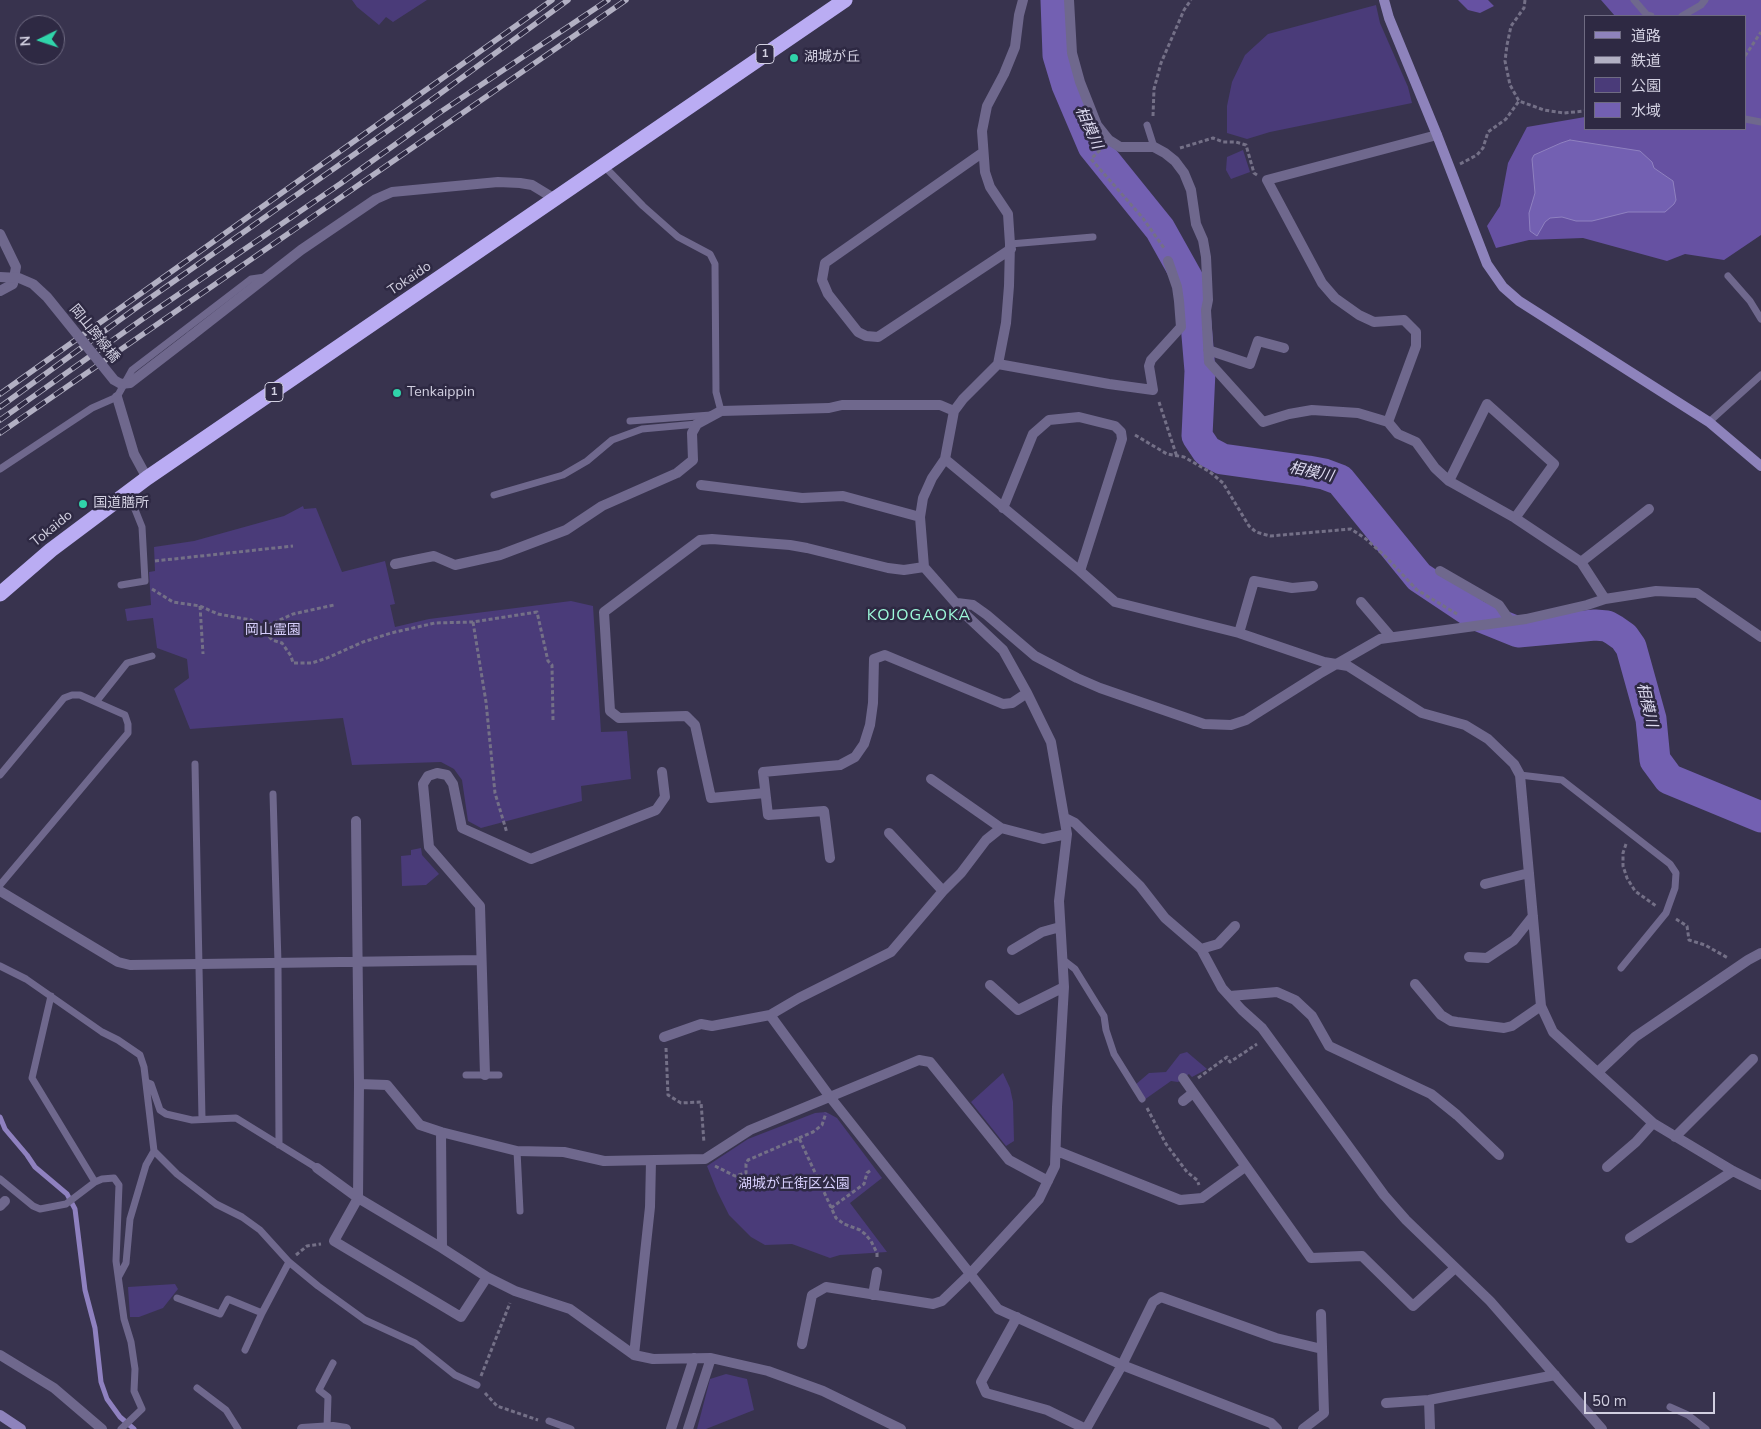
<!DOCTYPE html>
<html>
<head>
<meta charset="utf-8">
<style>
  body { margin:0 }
  #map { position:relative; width:1761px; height:1429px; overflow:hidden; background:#38334e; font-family:"Nunito Sans","Noto Sans JP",sans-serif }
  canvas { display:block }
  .legend { position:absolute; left:1584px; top:15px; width:162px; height:115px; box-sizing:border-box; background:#2e2943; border:1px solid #6f6b82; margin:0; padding:6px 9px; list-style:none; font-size:15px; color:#d1cfe0 }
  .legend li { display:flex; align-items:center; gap:10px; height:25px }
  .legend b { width:25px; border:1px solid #6f6b82 }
  .north { position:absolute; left:15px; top:15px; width:50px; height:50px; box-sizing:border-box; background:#2e2943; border:1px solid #6f6b82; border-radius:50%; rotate:266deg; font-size:14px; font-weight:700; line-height:20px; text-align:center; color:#d1cfe0 }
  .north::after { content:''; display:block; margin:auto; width:18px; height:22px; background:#30d4aa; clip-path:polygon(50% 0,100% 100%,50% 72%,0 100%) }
  .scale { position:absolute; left:1584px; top:1392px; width:131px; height:22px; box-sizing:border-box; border:2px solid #d1cfe0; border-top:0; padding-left:6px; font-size:15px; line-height:18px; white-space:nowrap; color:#d1cfe0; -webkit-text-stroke:4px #2e2943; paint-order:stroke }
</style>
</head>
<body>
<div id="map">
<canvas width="1761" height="1429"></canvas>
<ul class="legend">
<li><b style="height:6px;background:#8e83bc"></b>道路</li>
<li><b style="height:6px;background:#b2b0c3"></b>鉄道</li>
<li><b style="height:14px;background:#4a3b79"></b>公園</li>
<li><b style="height:14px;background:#7360b2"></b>水域</li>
</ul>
<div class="north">N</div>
<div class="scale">50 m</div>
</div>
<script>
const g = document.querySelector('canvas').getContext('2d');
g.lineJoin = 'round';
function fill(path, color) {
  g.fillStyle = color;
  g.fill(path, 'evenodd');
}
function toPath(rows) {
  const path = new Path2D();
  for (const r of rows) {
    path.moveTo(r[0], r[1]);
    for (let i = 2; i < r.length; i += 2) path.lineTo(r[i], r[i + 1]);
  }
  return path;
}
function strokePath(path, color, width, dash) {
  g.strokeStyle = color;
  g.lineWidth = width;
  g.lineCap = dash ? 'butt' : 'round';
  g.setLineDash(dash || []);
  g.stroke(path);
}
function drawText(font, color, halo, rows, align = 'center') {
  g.font = font + ' "Nunito Sans","Noto Sans JP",sans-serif';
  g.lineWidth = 5;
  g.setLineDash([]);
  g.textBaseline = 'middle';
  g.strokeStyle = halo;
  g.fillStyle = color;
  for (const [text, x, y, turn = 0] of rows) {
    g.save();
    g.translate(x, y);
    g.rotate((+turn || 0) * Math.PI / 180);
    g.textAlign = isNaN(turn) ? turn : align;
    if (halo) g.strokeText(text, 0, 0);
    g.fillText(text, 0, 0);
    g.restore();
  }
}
fill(toPath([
  [352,0,427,0,393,22,386,17,379,25,357,7],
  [1376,5,1380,23,1408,87,1412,103,1270,132,1247,139,1227,133,1227,106,1232,82,1245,55,1268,34],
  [1243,150,1250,172,1231,179,1226,170,1227,157],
  [303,506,304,509,316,508,342,572,385,561,395,604,390,605,395,627,429,619,571,601,593,606,601,732,627,731,631,779,581,786,582,801,481,828,468,821,462,780,454,769,441,762,352,765,343,718,190,729,174,689,189,678,187,659,157,648,153,618,127,621,125,609,151,605,149,572,155,571,154,547,194,541,284,516],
  [421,848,422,855,439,874,426,885,402,886,401,856,411,855,411,850],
  [1187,1052,1207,1069,1192,1077,1189,1074,1178,1082,1171,1081,1144,1100,1135,1085,1149,1073,1166,1072,1180,1054],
  [1003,1073,1010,1088,1013,1102,1014,1141,1006,1146,971,1102],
  [826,1112,837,1118,882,1178,850,1203,887,1252,840,1255,830,1258,792,1244,765,1245,751,1237,729,1215,717,1191,707,1166,748,1139,815,1113],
  [175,1284,178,1289,163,1308,139,1317,130,1317,128,1287],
  [726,1374,747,1379,754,1410,706,1429,697,1429,710,1379]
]), '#4a3b79');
fill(toPath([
  [1458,0,1488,0,1494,6,1480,13,1468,10],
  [1601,0,1761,0,1761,235,1724,260,1685,254,1667,261,1583,238,1529,240,1496,248,1487,226,1500,206,1508,163,1527,127,1585,117,1585,129,1745,129,1745,16,1615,16]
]), '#6651a2');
const water = toPath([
  [1570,140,1640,151,1652,162,1654,168,1673,181,1676,200,1674,204,1665,212,1628,212,1592,221,1576,221,1562,217,1550,218,1545,222,1537,236,1530,231,1529,213,1535,193,1532,159,1534,155,1561,143,1570,140]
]);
fill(water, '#7360b2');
strokePath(water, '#8f81c0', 1);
strokePath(toPath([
  [0,1117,5,1129,27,1155,35,1167,67,1194,75,1209,85,1290,95,1328,101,1382,107,1399,120,1417,134,1429]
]), '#8f81c0', 5);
strokePath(toPath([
  [1056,0,1058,55,1067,85,1093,146,1160,229,1193,288,1200,371,1197,436,1207,451,1222,459,1308,471,1324,474,1340,480,1419,577,1476,615,1518,632,1595,625,1607,626,1614,630,1624,637,1631,647,1651,719,1655,760,1669,779,1761,817]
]), '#7360b2', 31);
strokePath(toPath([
  [1525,0,1524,8,1511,26,1507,45,1505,61,1510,85,1519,101,1544,110,1564,113,1585,111],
  [1745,56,1761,32],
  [1153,116,1154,89,1161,63,1184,10,1191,0],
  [1180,148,1213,138,1223,142,1236,142,1246,145,1254,173,1257,175],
  [1100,150,1091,159,1142,217,1164,248],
  [1460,164,1477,155,1483,148,1488,132,1506,119,1519,101],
  [1159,402,1177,457],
  [1135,435,1167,454,1184,457,1210,472,1223,483,1249,526,1256,532,1270,536,1351,529,1366,539,1386,557,1417,590,1457,614],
  [155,561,293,546],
  [152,589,173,602,200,606,218,614,251,620,262,628,272,640,282,643,291,656,293,663,312,663,327,658,363,642,391,633,435,623,473,622,537,612,548,661,552,665,553,720],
  [200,606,203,654],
  [473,622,486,702,495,793,507,833],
  [262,628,293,614,334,605],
  [1626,844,1623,853,1623,866,1627,878,1635,891,1656,906],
  [1676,919,1687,926,1689,940,1705,945,1728,958],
  [666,1048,668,1095,681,1103,701,1102,704,1143],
  [1198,1078,1227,1057,1230,1062,1257,1044],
  [1147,1108,1166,1144,1187,1172,1197,1180,1199,1185],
  [799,1138,813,1132,822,1125,826,1113],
  [715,1166,735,1176,746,1173,746,1164,748,1160,799,1138,836,1218,844,1224,860,1230,865,1234,871,1241,877,1253,877,1259],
  [831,1208,864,1184,867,1173,871,1170],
  [296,1255,307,1246,321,1244],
  [481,1376,510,1303],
  [485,1393,497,1406,538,1420]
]), '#747087', 3, [4, 2.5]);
strokePath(toPath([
  [1634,0,1647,15,1651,16],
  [1682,16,1701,5,1705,0],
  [1745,119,1761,122],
  [1147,125,1154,147],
  [604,166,643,206,678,237,710,254,715,264,716,392,721,411],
  [1010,244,1093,237],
  [1728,276,1750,301,1761,319],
  [630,421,711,415],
  [1709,422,1761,375],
  [0,469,92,408,117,397,132,370,251,279,265,277],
  [494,495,563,475,587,461,612,440,642,429,697,424],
  [121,585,145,581,142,527,128,492],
  [96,702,127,663,152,656],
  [195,764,202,1119],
  [0,775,64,698,72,695,80,695,125,715,128,724,128,733,0,885],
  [1520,775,1562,780,1670,864,1676,873,1675,888,1666,913,1621,968],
  [273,794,278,963,279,1145],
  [1062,959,1075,969,1104,1016,1106,1030,1114,1054,1142,1099],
  [0,966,26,979,102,1032,118,1040,140,1055,144,1067,154,1151,146,1165,130,1219,126,1263,119,1276],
  [51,996,32,1078,95,1182,102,1179,114,1178,119,1185,116,1261,124,1319,131,1342,135,1369,134,1391,142,1409,121,1429],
  [466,1075,499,1075],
  [146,1082,151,1084,160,1110,166,1114,192,1120,236,1118,317,1168],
  [154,1151,177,1174,216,1204,242,1217,260,1230,289,1262,318,1286,365,1320,415,1343,455,1375,477,1385],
  [517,1151,520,1211],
  [0,1179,33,1206,40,1209,66,1204,95,1182],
  [177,1298,220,1314,228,1299,262,1313],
  [245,1350,262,1313,289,1262],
  [197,1388,226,1410,238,1429],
  [1670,1407,1688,1415,1706,1429],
  [549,1421,571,1429],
  [327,1427,328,1397,319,1390,333,1363]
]), '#6f688d', 7);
strokePath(toPath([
  [1069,0,1072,53,1080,82,1097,125,1109,140,1120,147,1154,147,1165,153,1175,161,1184,173,1191,190,1196,224,1203,240,1206,257,1208,300,1206,310,1209,362,1263,422,1289,414,1312,410,1358,413,1388,422],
  [1437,135,1267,180,1322,283,1335,298,1359,315,1374,322,1404,320,1416,332,1416,346,1388,422,1398,434,1416,442,1435,468,1449,481,1515,518,1581,562,1605,599],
  [982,153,825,263,822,280,828,294,858,332,866,336,878,337,1011,249],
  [0,234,16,267,13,284,0,291],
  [191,336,301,250,376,199,392,192,498,182,520,183,532,185,555,199],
  [1208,350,1250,364,1258,341,1284,348],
  [998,364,1109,384,1153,390,1149,366,1151,360,1181,327,1179,301,1177,287,1168,261],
  [117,397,134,454,147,478],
  [945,459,1080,571,1115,602,1239,633,1324,662,1348,666,1422,713,1465,725,1488,739,1514,764,1520,775,1541,1006,1553,1032,1653,1123,1733,1171,1761,1185],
  [1449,481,1487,404,1554,464,1515,518],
  [701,485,802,498,843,496,920,517],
  [1003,508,1033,434,1049,420,1079,417,1115,426,1121,432,1122,439,1080,571],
  [1581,562,1649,509],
  [395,564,434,556,455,565,500,555,566,530,602,506,677,473,693,460,692,433,697,424,721,411,829,408,842,405,940,405,954,411],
  [1440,571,1499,605,1510,621],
  [1361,602,1391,637],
  [957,603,973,605,987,615,1035,656,1077,678,1100,688,1204,724,1231,725,1246,720,1319,674,1380,639,1526,619,1587,605,1605,599,1656,591,1697,593,1761,637],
  [1239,633,1254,581,1292,588,1313,586],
  [931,779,1001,828,1043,839,1067,834],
  [765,793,711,798,695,725,686,716,619,718,610,711,604,612,700,540,712,539,790,545,807,548,888,568,904,570,924,567],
  [1065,818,1075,823,1140,886,1165,918,1201,949,1222,988,1242,1010,1262,1028,1384,1195,1406,1220,1490,1301,1602,1429],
  [356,821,359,1084,358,1198,334,1241,461,1317,487,1277],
  [889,833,943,891],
  [830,858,824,811,768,815,763,772,840,765,855,757,864,744,870,725,873,703,874,659,885,655,1003,704,1012,703,1027,693],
  [1485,884,1529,873],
  [0,891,118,962,130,965,481,960],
  [1201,949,1218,944,1235,926],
  [1012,950,1042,932,1060,927],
  [1469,957,1487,958,1514,940,1533,916],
  [1415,984,1441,1015,1451,1021,1457,1022,1504,1028,1512,1026,1541,1006],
  [990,985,1018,1010,1064,987],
  [1230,996,1277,992,1295,1000,1312,1016,1329,1046,1431,1094,1457,1115,1499,1155],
  [770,1015,830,1097,998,1309,1122,1365,1271,1423,1277,1429],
  [664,1037,701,1024,712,1026,770,1015,799,998,891,952,943,891,961,873,986,840,1001,828],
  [1598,1072,1635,1037,1748,960,1761,953],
  [485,1075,480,906,429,847,423,784,428,776,437,773,447,775,453,784,462,828,531,859,656,810,665,797,662,772],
  [1183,1078,1311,1258,1362,1256,1413,1306,1455,1268],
  [359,1084,387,1085,420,1125,441,1132,517,1151,564,1152,604,1161,705,1159,750,1130,919,1060,930,1062,1009,1160,1048,1181],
  [1183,1101,1193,1093],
  [441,1132,442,1248],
  [1675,1137,1753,1059],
  [1057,1151,1180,1200,1202,1198,1245,1167],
  [1607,1167,1636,1142,1653,1123],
  [317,1168,358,1198,442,1248,487,1277,515,1291,570,1309,634,1355,653,1359,711,1358,768,1371,823,1391,901,1429],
  [0,1206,5,1201],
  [1630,1238,1733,1171],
  [873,1295,877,1272],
  [1017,1317,981,1382,986,1393,1047,1410,1086,1429,1122,1365,1153,1302,1161,1297,1276,1338,1322,1349],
  [802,1344,812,1295,826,1287,933,1304,942,1301,970,1274,1039,1199,1055,1166,1057,1107,1064,987,1059,901,1067,834,1051,742,1027,693,1003,650,968,617,924,567,920,517,923,498,932,478,945,459,954,411,963,399,998,364,1006,323,1009,286,1010,244,1008,214,990,187,985,172,982,131,987,106,1004,74,1015,47,1019,15,1023,0],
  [0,1355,54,1388,102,1429],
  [634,1355,650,1207,651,1161],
  [1429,1400,1430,1429],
  [1386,1403,1429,1400,1555,1375],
  [302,1429,333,1427,346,1429],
  [671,1429,694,1358],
  [688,1429,711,1358],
  [1303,1429,1324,1413,1321,1314]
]), '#6f688d', 10);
strokePath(toPath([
  [1384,0,1389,18,1437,135,1487,264,1503,287,1519,301,1709,422,1761,466],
  [0,1415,21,1429]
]), '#8e83bc', 10);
strokePath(toPath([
  [0,594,51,550,147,478,845,0]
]), '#baacf3', 15);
const rail = toPath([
  [0,394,552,0],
  [0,407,136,308,430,101,568,0],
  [0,420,144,318,340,184,439,113,608,0],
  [0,433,626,0]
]);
strokePath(rail, '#b2b0c3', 5.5);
strokePath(rail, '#2e2943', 4, [11]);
strokePath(toPath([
  [0,277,19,278,33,284,47,297,114,380,121,384,130,383,191,336]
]), '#6f688d', 10);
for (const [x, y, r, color] of [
  [794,58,5,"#30d4aa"],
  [397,393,5,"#30d4aa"],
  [83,504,5,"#30d4aa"]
]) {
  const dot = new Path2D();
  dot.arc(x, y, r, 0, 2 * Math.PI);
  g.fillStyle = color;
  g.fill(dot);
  strokePath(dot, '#2e2943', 2);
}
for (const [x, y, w] of [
  [765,54,18],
  [274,392,18]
]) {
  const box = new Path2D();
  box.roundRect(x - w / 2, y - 9.5, w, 19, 4);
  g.fillStyle = '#2e2943';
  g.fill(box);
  strokePath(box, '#d1cfe0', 1);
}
drawText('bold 12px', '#d1cfe0', null, [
  ["1",765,54],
  ["1",274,392]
]);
drawText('14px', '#d1cfe0', '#2e2943', [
  ["湖城が丘",804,58],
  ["Tenkaippin",407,393],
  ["国道膳所",93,504]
], 'left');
drawText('14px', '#d1cfe0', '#2e2943', [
  ["Tokaido",410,279,-34],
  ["岡山跨線橋",94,334,51],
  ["Tokaido",52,529,-39]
]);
drawText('14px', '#d6cefc', '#2e2943', [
  ["岡山霊園",273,631],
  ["湖城が丘街区公園",794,1185]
]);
drawText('italic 15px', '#dedbf1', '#2e2943', [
  ["相模川",1088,128,66],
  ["相模川",1311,473,12],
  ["相模川",1646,705,77]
]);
g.letterSpacing = '1px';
drawText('16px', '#9dfada', '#2e2943', [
  ["KOJOGAOKA",919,616]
]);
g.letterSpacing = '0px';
</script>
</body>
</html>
